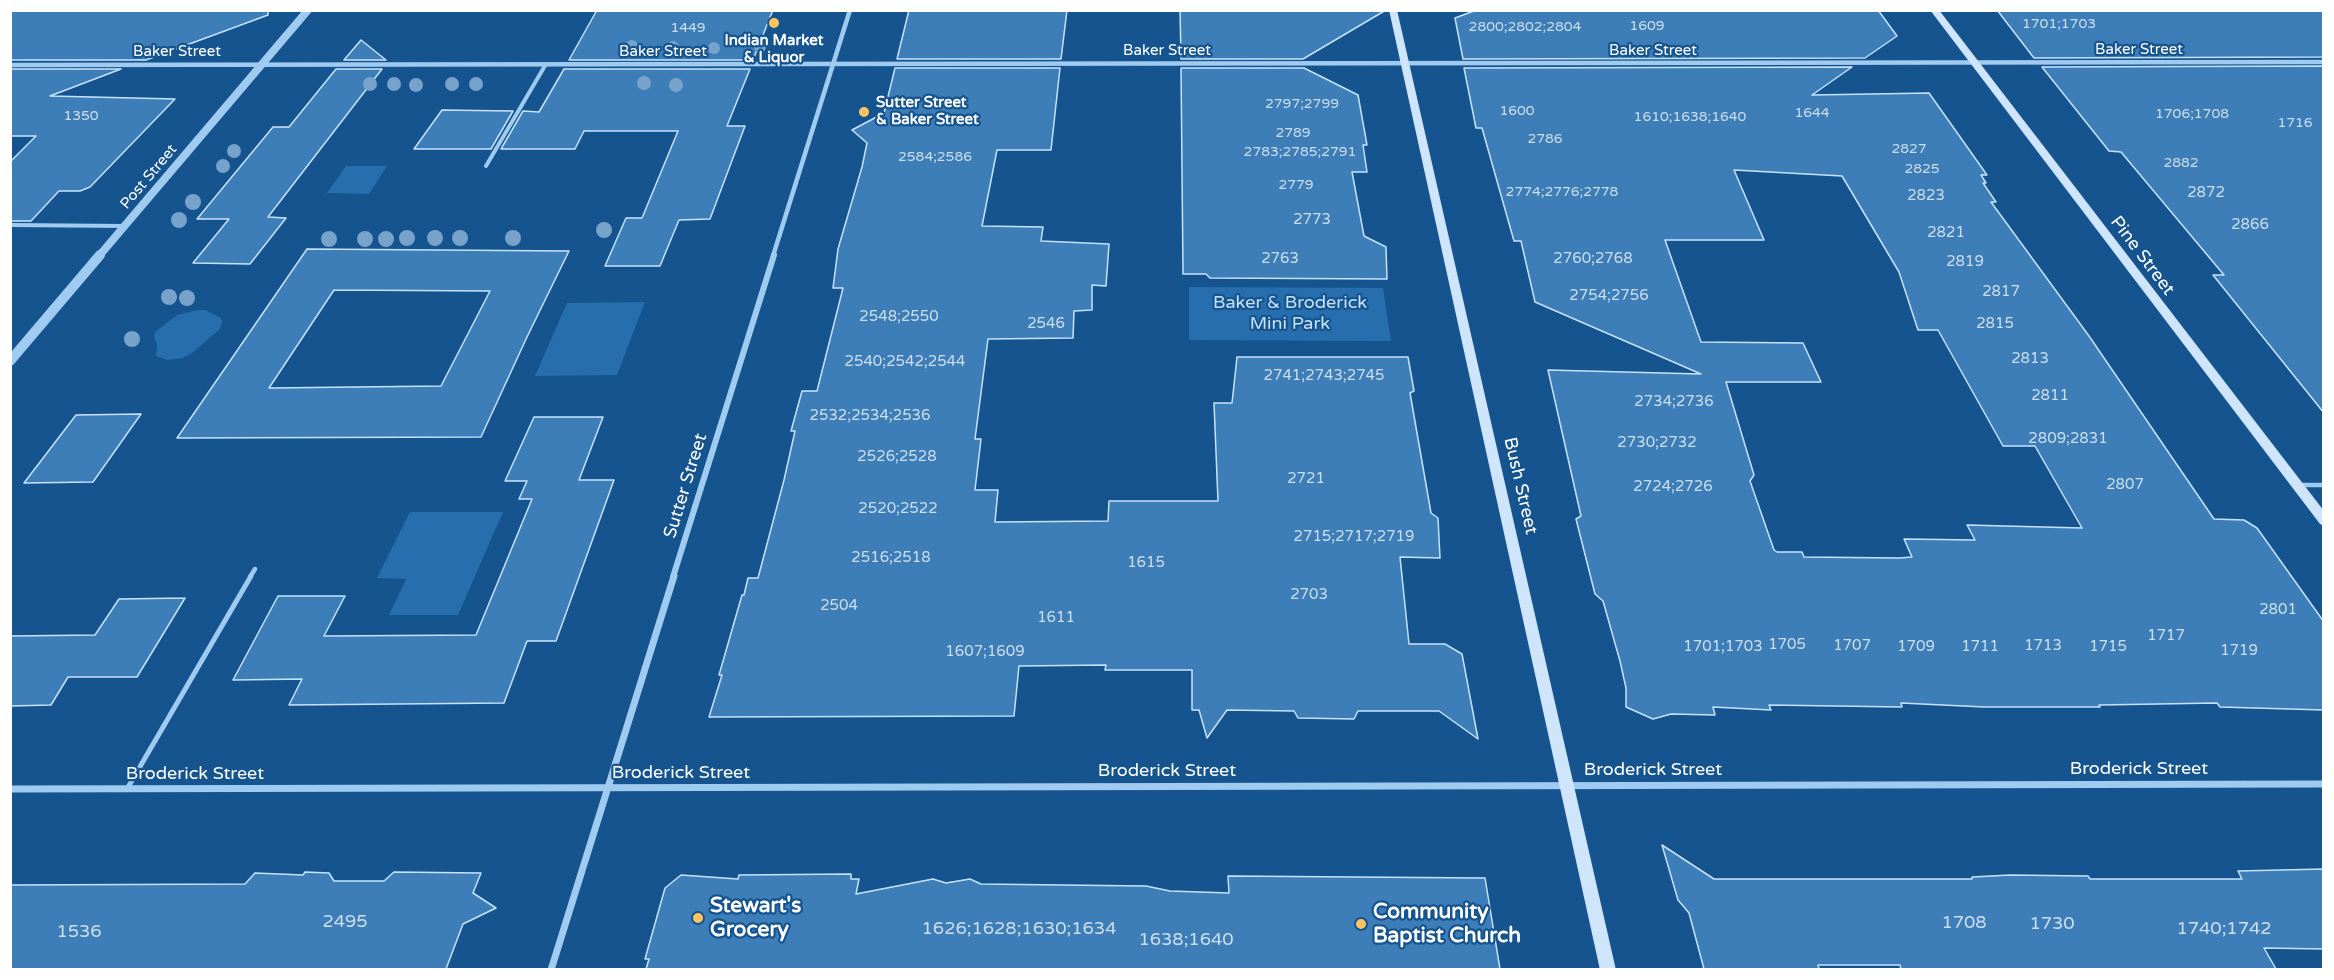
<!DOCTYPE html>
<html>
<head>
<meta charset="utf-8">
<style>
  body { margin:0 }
  #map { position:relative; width:2334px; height:980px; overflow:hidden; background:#15548f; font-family:"Varela Round",sans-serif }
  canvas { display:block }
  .frame { position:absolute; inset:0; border:12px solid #fff; pointer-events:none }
</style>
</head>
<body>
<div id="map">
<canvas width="2334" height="980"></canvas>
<div class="frame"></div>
</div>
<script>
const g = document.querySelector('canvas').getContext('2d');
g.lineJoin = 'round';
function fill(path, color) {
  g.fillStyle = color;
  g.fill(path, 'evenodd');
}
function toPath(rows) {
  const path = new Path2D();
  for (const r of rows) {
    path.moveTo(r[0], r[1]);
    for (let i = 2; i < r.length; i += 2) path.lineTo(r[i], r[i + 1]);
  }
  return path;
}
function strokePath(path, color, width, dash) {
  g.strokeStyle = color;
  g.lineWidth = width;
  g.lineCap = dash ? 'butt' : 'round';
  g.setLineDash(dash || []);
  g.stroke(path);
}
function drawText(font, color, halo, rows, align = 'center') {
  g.font = font + ' "Varela Round",sans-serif';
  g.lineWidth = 4.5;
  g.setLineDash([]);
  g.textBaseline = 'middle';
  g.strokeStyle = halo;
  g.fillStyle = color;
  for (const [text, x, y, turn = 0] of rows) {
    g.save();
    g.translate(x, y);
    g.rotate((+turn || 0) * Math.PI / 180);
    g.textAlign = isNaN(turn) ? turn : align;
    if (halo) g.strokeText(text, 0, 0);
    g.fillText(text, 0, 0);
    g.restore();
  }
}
fill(toPath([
  [346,166,387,166,369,194,327,193],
  [1189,287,1383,288,1391,341,1189,340],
  [645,302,617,375,535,376,567,303],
  [197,310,205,310,221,318,222,323,219,330,192,353,183,358,167,360,156,356,157,344,154,337,155,332,177,315],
  [410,512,503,512,458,615,389,615,406,579,377,578]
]), '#276eae');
const building = toPath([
  [10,10,268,10,268,15,146,60,10,60,10,10],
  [597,10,773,10,753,60,569,60,597,10],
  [909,10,1067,10,1061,59,897,59,909,10],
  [1180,10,1386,10,1303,59,1181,59,1180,10],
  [1878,10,1897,36,1865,58,1463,59,1455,18,1474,11,1878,10],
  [1997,10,2324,10,2324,57,2034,58,1997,10],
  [361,40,386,60,344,60,361,40],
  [2324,66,2324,413,2213,275,2224,275,2121,152,2109,151,2042,67,2324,66],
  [1852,67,1812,95,1929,93,1987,175,1981,175,1986,183,1983,183,1996,202,1991,202,2089,336,2214,519,2244,520,2257,528,2324,622,2324,710,2220,707,2217,703,2099,705,2100,707,1984,707,1901,703,1902,707,1769,705,1771,710,1713,707,1715,715,1671,714,1653,719,1626,707,1626,688,1620,661,1603,601,1595,594,1576,519,1581,516,1548,370,1701,374,1535,302,1521,241,1514,241,1482,128,1476,128,1464,68,1852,67],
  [1734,170,1842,176,1899,272,1918,330,1938,330,2003,446,2035,446,2082,528,1967,525,1975,540,1904,539,1912,557,1899,558,1804,557,1802,552,1777,552,1774,550,1750,481,1754,475,1726,382,1821,382,1803,343,1701,342,1665,240,1764,240,1734,170],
  [895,68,1060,68,1051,150,997,150,982,226,1043,227,1041,241,1109,244,1106,286,1092,285,1092,310,1074,311,1073,338,988,339,975,439,981,439,975,490,998,490,995,522,1108,521,1109,501,1218,501,1214,403,1232,403,1237,357,1408,357,1414,391,1410,393,1431,513,1438,518,1440,558,1400,557,1409,644,1445,644,1462,654,1478,739,1439,711,1358,711,1354,719,1298,718,1294,711,1227,710,1207,738,1199,710,1192,710,1192,670,1105,670,1106,665,1019,666,1014,716,709,717,722,675,719,675,742,595,744,595,748,578,758,578,784,480,795,431,791,431,802,391,817,391,843,288,833,288,838,249,862,167,867,143,852,130,884,113,895,68],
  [1181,68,1304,68,1358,95,1367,145,1363,145,1367,172,1352,172,1364,236,1386,247,1387,279,1210,278,1206,274,1183,274,1181,68],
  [10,69,121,69,50,96,175,99,90,187,80,191,59,191,31,221,10,221,10,162,36,136,10,136,10,69],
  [336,69,382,69,268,217,286,218,250,264,193,263,229,219,197,219,273,127,289,127,336,69],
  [564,69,750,69,727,126,745,126,710,219,679,220,660,266,605,266,626,218,642,218,678,131,584,131,575,149,501,149,523,111,539,112,564,69],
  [442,110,513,111,491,149,414,149,442,110],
  [307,249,569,251,527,337,481,437,177,438,307,249],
  [334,290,490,291,441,386,269,388,334,290],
  [141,414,93,482,24,483,76,415,141,414],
  [534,417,603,417,579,480,614,480,556,641,527,641,504,703,289,705,302,679,233,680,278,596,345,596,324,636,476,635,532,499,519,499,527,481,505,481,534,417],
  [185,598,137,677,68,677,51,705,10,706,10,636,95,635,119,599,185,598],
  [1662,845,1714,879,1972,879,1972,877,2010,875,2088,876,2090,879,2242,879,2238,871,2324,869,2324,949,2264,948,2276,969,1901,969,1900,965,1818,965,1819,969,1704,969,1689,913,1678,900,1662,845],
  [305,872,329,873,334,881,384,881,394,872,481,873,473,893,496,908,463,924,446,969,10,969,10,885,245,884,255,873,303,875,305,872],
  [851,874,851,879,859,879,856,894,933,879,946,883,970,879,981,884,1146,886,1170,891,1229,893,1228,876,1485,878,1500,969,646,969,649,959,645,959,665,888,681,875,738,879,739,875,851,874]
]);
fill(building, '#3d7eb8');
strokePath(building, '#c7e3fc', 1.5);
strokePath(toPath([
  [486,166,546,64],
  [10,225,125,226]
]), '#a0cbf0', 4);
strokePath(toPath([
  [2299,485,2324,485],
  [250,577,255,569]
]), '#a0cbf0', 4.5);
strokePath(toPath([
  [127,789,251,576]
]), '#a0cbf0', 5);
strokePath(toPath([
  [10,65,2324,62],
  [773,256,850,10]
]), '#a0cbf0', 4.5);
strokePath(toPath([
  [673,577,774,255]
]), '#a0cbf0', 6);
strokePath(toPath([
  [10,789,2324,784],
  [551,970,674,576]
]), '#a0cbf0', 7);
strokePath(toPath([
  [99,256,308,10]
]), '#a0cbf0', 8);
strokePath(toPath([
  [10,361,100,255]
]), '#a0cbf0', 10);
fill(toPath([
  [1389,10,1397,10,1616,970,1600,970,1389,10],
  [1930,10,1939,10,2324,511,2324,526,2320,524,1930,10]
]), '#cee5fb');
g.fillStyle = '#77a3cb';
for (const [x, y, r] of [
  [632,46,6],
  [673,47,6],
  [760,47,6],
  [714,48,6],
  [644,83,7],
  [370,84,7],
  [394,84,7],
  [452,84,7],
  [476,84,7],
  [416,85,7],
  [676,85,7],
  [234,151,7],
  [223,166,7],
  [193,202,8],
  [179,220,8],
  [604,230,8],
  [407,238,8],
  [435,238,8],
  [460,238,8],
  [513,238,8],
  [329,239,8],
  [365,239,8],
  [386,239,8],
  [169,297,8],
  [187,298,8],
  [132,339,8]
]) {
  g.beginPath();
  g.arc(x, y, r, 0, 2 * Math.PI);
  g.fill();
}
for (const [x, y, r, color] of [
  [774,23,6,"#ffc460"],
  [864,112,6,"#ffc460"],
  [698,918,6,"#ffc460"],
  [1361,924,6,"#ffc460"]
]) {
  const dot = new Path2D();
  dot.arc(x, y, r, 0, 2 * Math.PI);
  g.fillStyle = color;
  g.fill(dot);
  strokePath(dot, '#15548f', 2);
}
drawText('14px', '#cedfed', null, [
  ["1701;1703",2059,24],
  ["1609",1647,26],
  ["2800;2802;2804",1525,27],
  ["1449",688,28],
  ["2797;2799",1302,104],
  ["1600",1517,111],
  ["1644",1812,113],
  ["1706;1708",2192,114],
  ["1350",81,116],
  ["1610;1638;1640",1690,117],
  ["1716",2295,123],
  ["2789",1293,133],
  ["2786",1545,139],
  ["2827",1909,149],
  ["2783;2785;2791",1300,152],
  ["2584;2586",935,157],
  ["2882",2181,163],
  ["2825",1922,169],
  ["2779",1296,185],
  ["2774;2776;2778",1562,192]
]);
drawText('bold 15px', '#fff', '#15548f', [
  ["Indian Market",774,41],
  ["& Liquor",774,58],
  ["Sutter Street",876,103,"left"],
  ["& Baker Street",876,120,"left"]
]);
drawText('15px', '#fff', '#15548f', [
  ["Baker Street",2139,50],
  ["Baker Street",1167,51],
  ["Baker Street",1653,51],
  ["Baker Street",177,52],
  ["Baker Street",663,52],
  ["Post Street",149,177,-50]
]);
drawText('15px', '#cedfed', null, [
  ["2872",2206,193],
  ["2823",1926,196],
  ["2773",1312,220],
  ["2866",2250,225],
  ["2821",1946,233],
  ["2763",1280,259],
  ["2760;2768",1593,259],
  ["2819",1965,262],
  ["2817",2001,292],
  ["2754;2756",1609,296],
  ["2548;2550",899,317],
  ["2546",1046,324],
  ["2815",1995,324],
  ["2813",2030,359],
  ["2540;2542;2544",905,362],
  ["2741;2743;2745",1324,376],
  ["2811",2050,396],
  ["2734;2736",1674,402],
  ["2532;2534;2536",870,416],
  ["2809;2831",2068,439],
  ["2730;2732",1657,443],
  ["2526;2528",897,457],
  ["2721",1306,479],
  ["2807",2125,485],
  ["2724;2726",1673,487],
  ["2520;2522",898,509],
  ["2715;2717;2719",1354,537],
  ["2516;2518",891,558],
  ["1615",1146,563],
  ["2703",1309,595],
  ["2504",839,606],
  ["2801",2278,610],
  ["1611",1056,618],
  ["1717",2166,636],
  ["1705",1787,645],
  ["1707",1852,646],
  ["1713",2043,646],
  ["1701;1703",1723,647],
  ["1709",1916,647],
  ["1711",1980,647],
  ["1715",2108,647],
  ["1719",2239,651],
  ["1607;1609",985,652]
]);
drawText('18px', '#fff', '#15548f', [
  ["Pine Street",2142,256,53],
  ["Sutter Street",686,486,-73],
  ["Bush Street",1520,486,77],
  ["Broderick Street",2139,769],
  ["Broderick Street",1653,770],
  ["Broderick Street",1167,771],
  ["Broderick Street",681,773],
  ["Broderick Street",195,774]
]);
drawText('18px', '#c7e3fc', '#15548f', [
  ["Baker & Broderick",1290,303],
  ["Mini Park",1290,324]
]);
drawText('18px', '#cedfed', null, [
  ["2495",345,922],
  ["1708",1964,923],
  ["1730",2052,924],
  ["1626;1628;1630;1634",1019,929],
  ["1740;1742",2224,929],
  ["1536",79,932],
  ["1638;1640",1186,940]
]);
drawText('bold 21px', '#fff', '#15548f', [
  ["Stewart's",710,906],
  ["Grocery",710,930],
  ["Community",1373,912],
  ["Baptist Church",1373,936]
], 'left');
</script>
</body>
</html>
